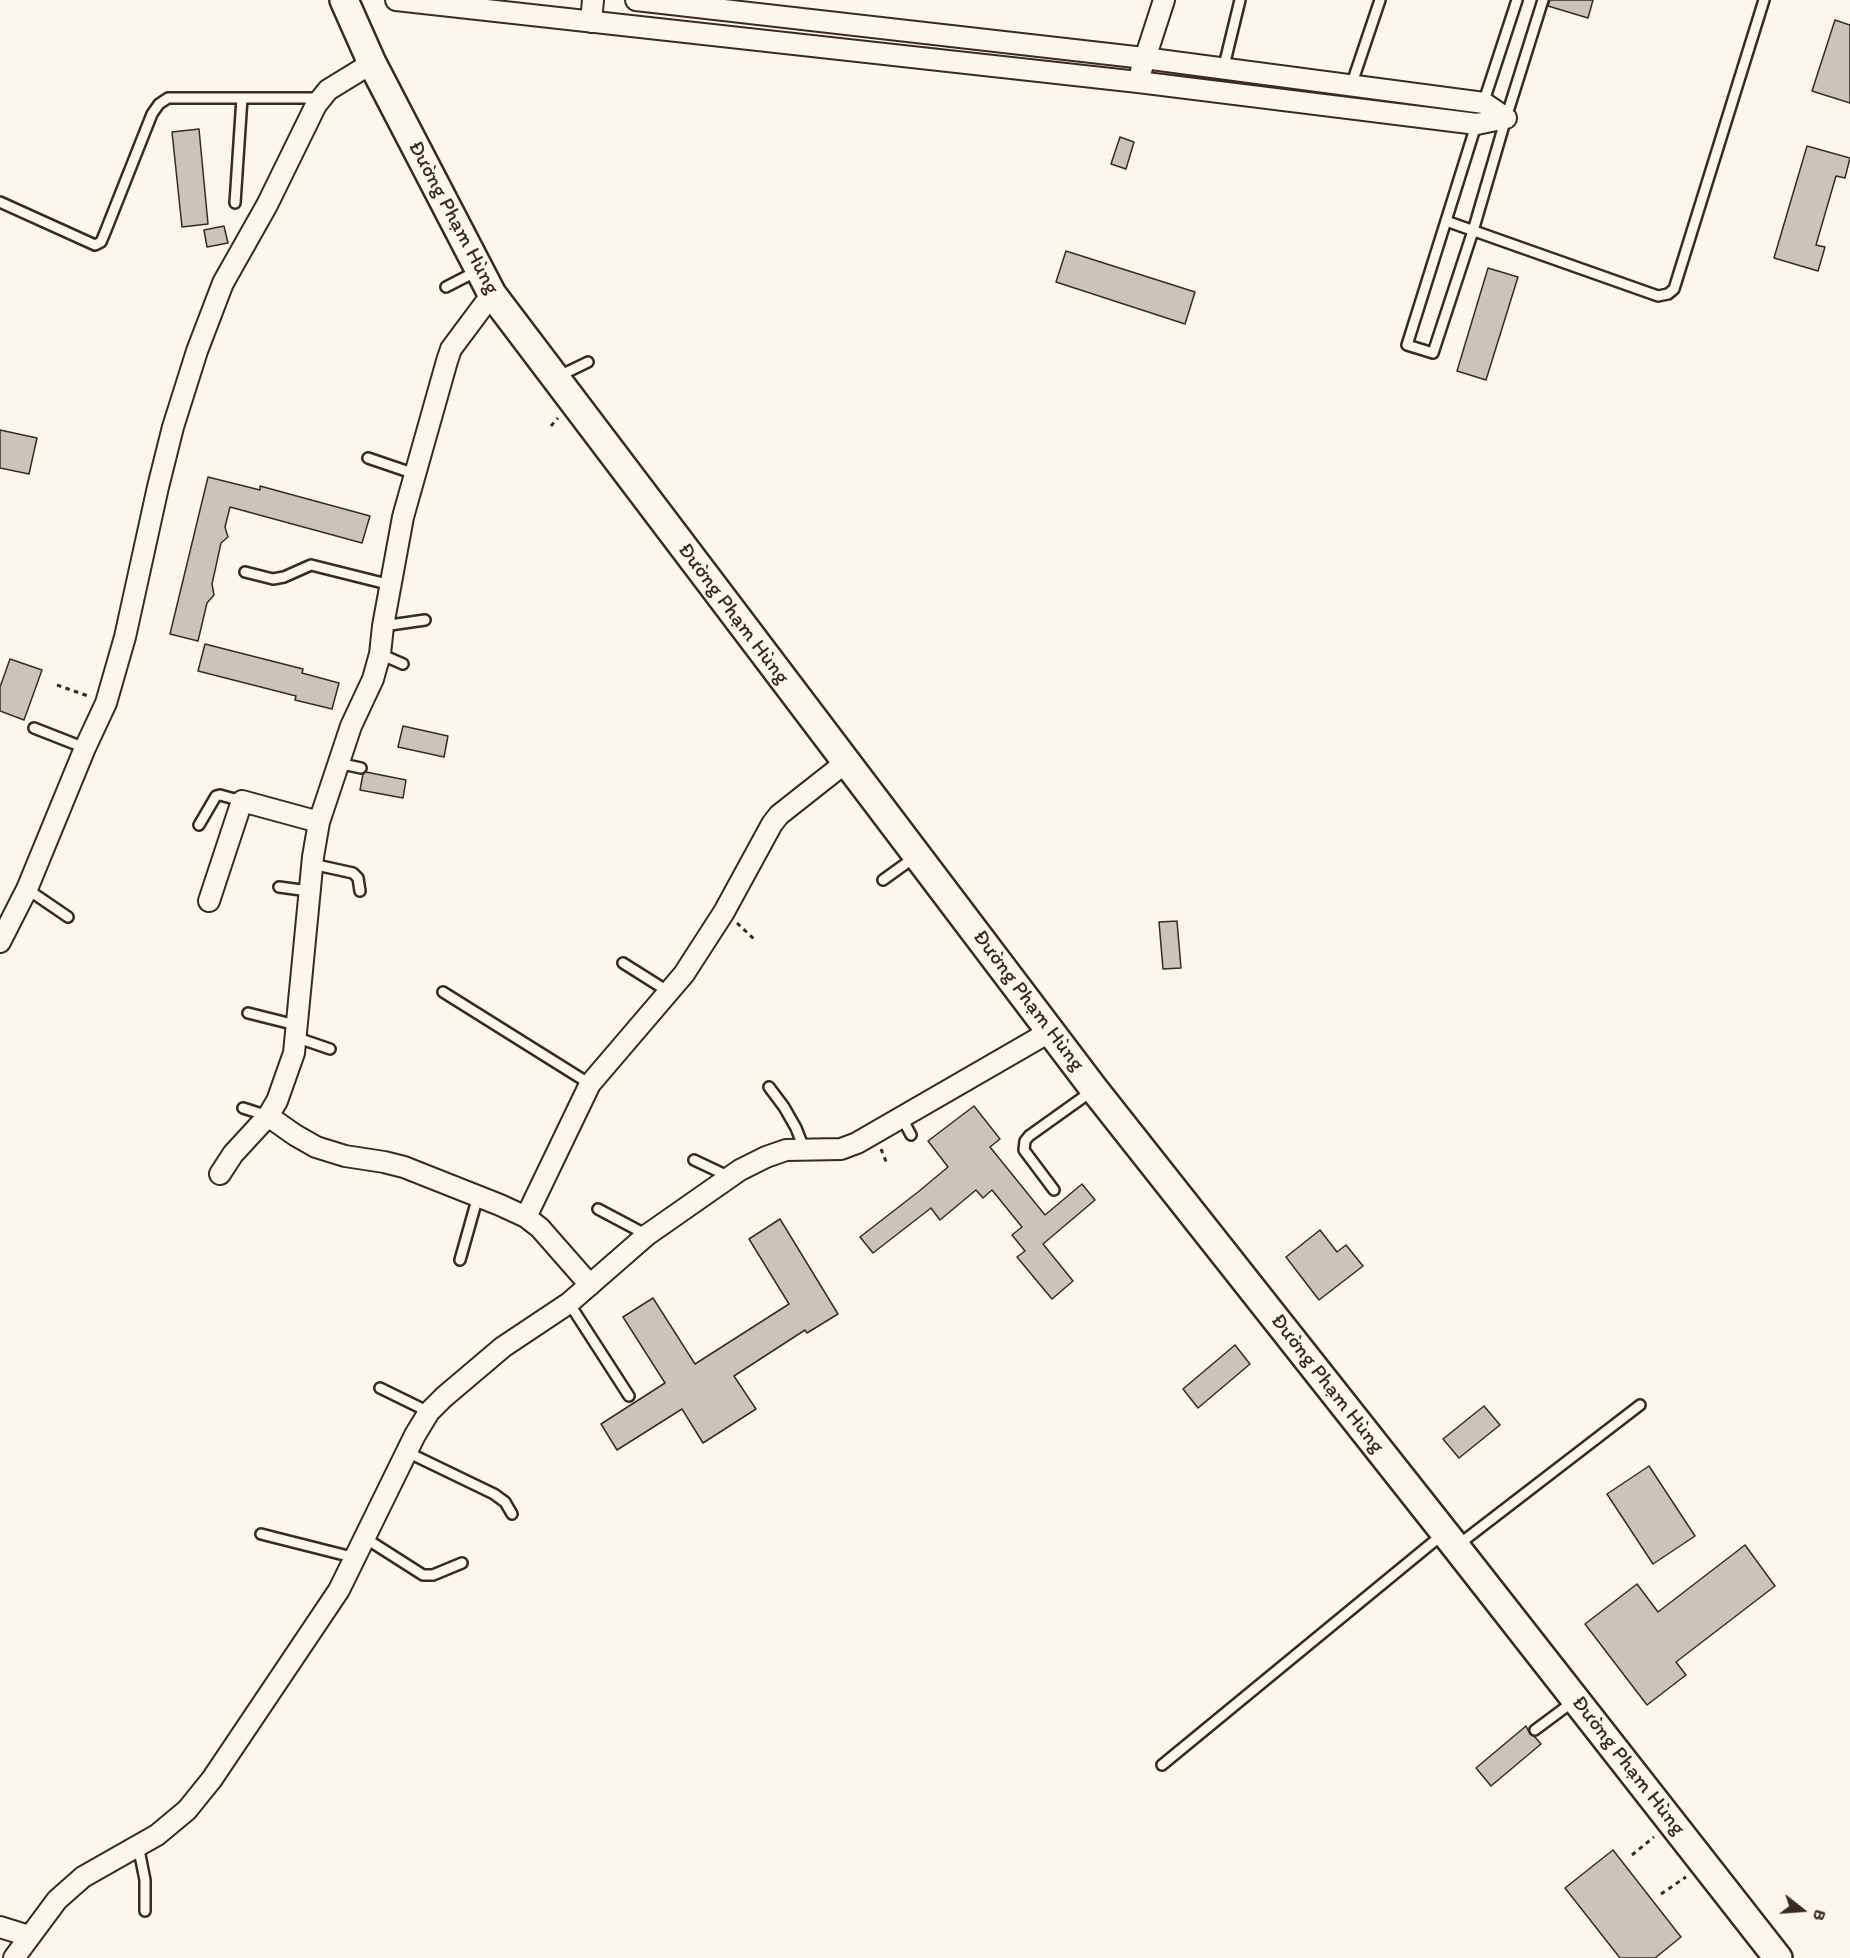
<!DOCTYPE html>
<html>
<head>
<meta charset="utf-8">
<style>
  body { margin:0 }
  #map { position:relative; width:1850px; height:1958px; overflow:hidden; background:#fbf7ec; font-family:Itim,sans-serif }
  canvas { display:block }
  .north { position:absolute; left:1772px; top:1880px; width:60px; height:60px; -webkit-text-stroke:4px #fbf7ec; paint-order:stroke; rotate:107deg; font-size:16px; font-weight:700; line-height:24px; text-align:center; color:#3b2a1e }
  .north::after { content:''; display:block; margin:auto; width:21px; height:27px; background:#3b2a1e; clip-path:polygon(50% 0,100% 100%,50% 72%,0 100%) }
</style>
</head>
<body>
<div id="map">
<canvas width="1850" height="1958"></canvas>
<div class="north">B</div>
</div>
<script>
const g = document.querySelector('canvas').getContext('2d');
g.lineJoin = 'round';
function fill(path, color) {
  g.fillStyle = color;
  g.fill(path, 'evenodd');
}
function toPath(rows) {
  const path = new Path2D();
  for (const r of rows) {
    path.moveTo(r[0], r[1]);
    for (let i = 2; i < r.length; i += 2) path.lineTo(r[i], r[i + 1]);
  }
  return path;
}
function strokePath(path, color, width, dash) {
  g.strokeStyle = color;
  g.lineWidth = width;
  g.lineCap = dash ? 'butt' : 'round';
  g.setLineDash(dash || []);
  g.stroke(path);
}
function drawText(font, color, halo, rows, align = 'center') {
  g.font = font + ' Itim,sans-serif';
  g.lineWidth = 4.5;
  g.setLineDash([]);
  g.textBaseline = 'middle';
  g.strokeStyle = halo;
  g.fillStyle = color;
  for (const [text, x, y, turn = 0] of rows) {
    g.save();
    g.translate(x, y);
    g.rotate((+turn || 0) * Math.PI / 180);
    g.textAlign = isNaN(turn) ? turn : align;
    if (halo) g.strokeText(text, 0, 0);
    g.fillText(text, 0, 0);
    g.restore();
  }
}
const building = toPath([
  [1550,0,1593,0,1588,18,1548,6,1550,0],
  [1835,20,1850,25,1850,103,1812,91,1835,20],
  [199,129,208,224,182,227,172,132,199,129],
  [1120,137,1134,142,1126,169,1111,164,1120,137],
  [1807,146,1850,158,1845,178,1836,176,1816,245,1825,247,1818,271,1774,258,1807,146],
  [224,226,228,243,207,247,204,230,224,226],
  [1066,251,1195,292,1185,324,1056,282,1066,251],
  [1488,268,1518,277,1486,380,1457,371,1488,268],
  [0,430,37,438,29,474,0,468,0,430],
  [208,477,260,490,260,486,370,516,362,543,230,507,225,527,228,537,221,543,212,584,214,595,207,603,198,641,170,634,208,477],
  [205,644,303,669,302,673,339,683,332,709,295,700,296,696,198,671,205,644],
  [10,659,42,670,24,720,0,711,0,687,10,659],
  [403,726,448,736,444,757,398,747,403,726],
  [366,772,406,780,403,798,360,790,363,774,366,772],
  [1177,921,1181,968,1163,969,1159,922,1177,921],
  [974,1106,1000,1139,990,1147,1045,1215,1082,1184,1095,1200,1043,1244,1073,1281,1052,1299,1017,1257,1025,1251,1012,1235,1022,1227,992,1190,983,1198,976,1190,940,1220,931,1208,873,1253,860,1237,918,1192,948,1167,928,1141,974,1106],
  [780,1219,838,1314,807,1333,805,1330,734,1376,756,1409,703,1443,682,1409,617,1450,601,1424,665,1383,623,1317,653,1298,695,1364,789,1304,749,1239,780,1219],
  [1320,1230,1337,1252,1346,1245,1363,1266,1319,1300,1286,1257,1320,1230],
  [1235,1345,1250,1364,1198,1408,1183,1389,1235,1345],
  [1484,1406,1500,1425,1459,1458,1443,1439,1484,1406],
  [1649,1466,1695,1536,1653,1564,1607,1494,1649,1466],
  [1745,1545,1775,1586,1676,1662,1686,1675,1647,1705,1585,1624,1637,1584,1658,1612,1745,1545],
  [1526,1726,1530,1734,1535,1737,1541,1744,1491,1786,1476,1768,1526,1726],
  [1613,1850,1681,1937,1655,1958,1620,1958,1565,1888,1613,1850]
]);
fill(building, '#ccc4b9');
strokePath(building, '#3b2a1e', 1.5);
const service = toPath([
  [1223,70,1240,0],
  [1351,86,1380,0],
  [1483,104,1517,0],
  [1477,122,1407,345,1433,353,1473,231,1506,118,1543,0],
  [0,202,95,245,101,242,104,235,152,114,159,104,168,98,319,98],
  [235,203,242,98],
  [1446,221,1658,296,1668,294,1674,289,1764,0],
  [446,287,477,271],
  [557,377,588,362],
  [368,458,415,474],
  [245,572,273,579,284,577,311,565,391,585],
  [383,626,425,620],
  [380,654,403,664],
  [34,728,85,748],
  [338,763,361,768],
  [199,825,216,796,220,795,242,801],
  [312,864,353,873,358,878,360,891],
  [883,880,915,857],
  [279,887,309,891],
  [27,889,68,917],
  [623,963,669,992],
  [443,992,590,1084],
  [248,1013,296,1025],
  [295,1037,330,1049],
  [769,1087,784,1107,796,1128,805,1151],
  [243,1108,268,1116],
  [902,1118,911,1135],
  [694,1160,730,1177],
  [1054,1190,1024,1150,1025,1141,1029,1136,1092,1091],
  [598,1209,647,1235],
  [460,1260,478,1196],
  [569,1303,629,1396],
  [380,1388,429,1412],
  [407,1452,494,1494,505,1502,512,1514],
  [261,1534,356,1558],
  [365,1538,423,1575,433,1575,462,1563],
  [1458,1545,1640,1405],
  [1535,1730,1574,1701],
  [1162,1765,1443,1534],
  [138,1845,145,1880,145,1911]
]);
const minor = toPath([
  [396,0,1138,82,1477,124,1506,118],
  [636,0,1144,58,1484,103,1506,118],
  [591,22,593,0],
  [1141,71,1164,0],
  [209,901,242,801,319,822],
  [0,942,27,889,85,748,106,703,125,637,158,487,173,427,197,351,223,283,267,205,316,105,328,90,372,63],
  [268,1116,295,1135,316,1147,345,1156,384,1162,404,1167,500,1205,526,1217,540,1228,590,1285],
  [220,1174,233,1154,268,1116,277,1101,294,1053,313,857,319,822,351,726,373,679,380,654,383,626,403,517,447,361,451,349,492,294],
  [526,1217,590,1084,684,974,724,912,772,824,779,815,845,763],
  [0,1927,29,1936],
  [14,1958,57,1900,83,1877,157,1835,187,1810,212,1779,339,1590,415,1435,429,1412,444,1397,503,1347,569,1303,647,1235,740,1170,766,1157,786,1150,841,1149,857,1143,1051,1031]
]);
const secondary = toPath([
  [344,0,372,63,492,294,1094,1089,1456,1547,1778,1958]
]);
strokePath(service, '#3b2a1e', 14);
strokePath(minor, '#3b2a1e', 24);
strokePath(secondary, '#3b2a1e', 32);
strokePath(toPath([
  [551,426,558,418],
  [57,685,88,696],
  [737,923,754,939],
  [881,1149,887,1164],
  [1632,1855,1654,1837],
  [1661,1894,1686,1877]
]), '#3b2a1e', 3, [4.5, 4.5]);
strokePath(service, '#fbf7ec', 9);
strokePath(minor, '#fbf7ec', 20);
strokePath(secondary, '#fbf7ec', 27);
drawText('21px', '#3b2a1e', '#fbf7ec', [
  ["Đường Phạm Hùng",453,218,62],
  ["Đường Phạm Hùng",733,614,53],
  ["Đường Phạm Hùng",1028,1001,53],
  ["Đường Phạm Hùng",1327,1384,52],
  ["Đường Phạm Hùng",1628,1766,52]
]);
</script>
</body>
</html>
